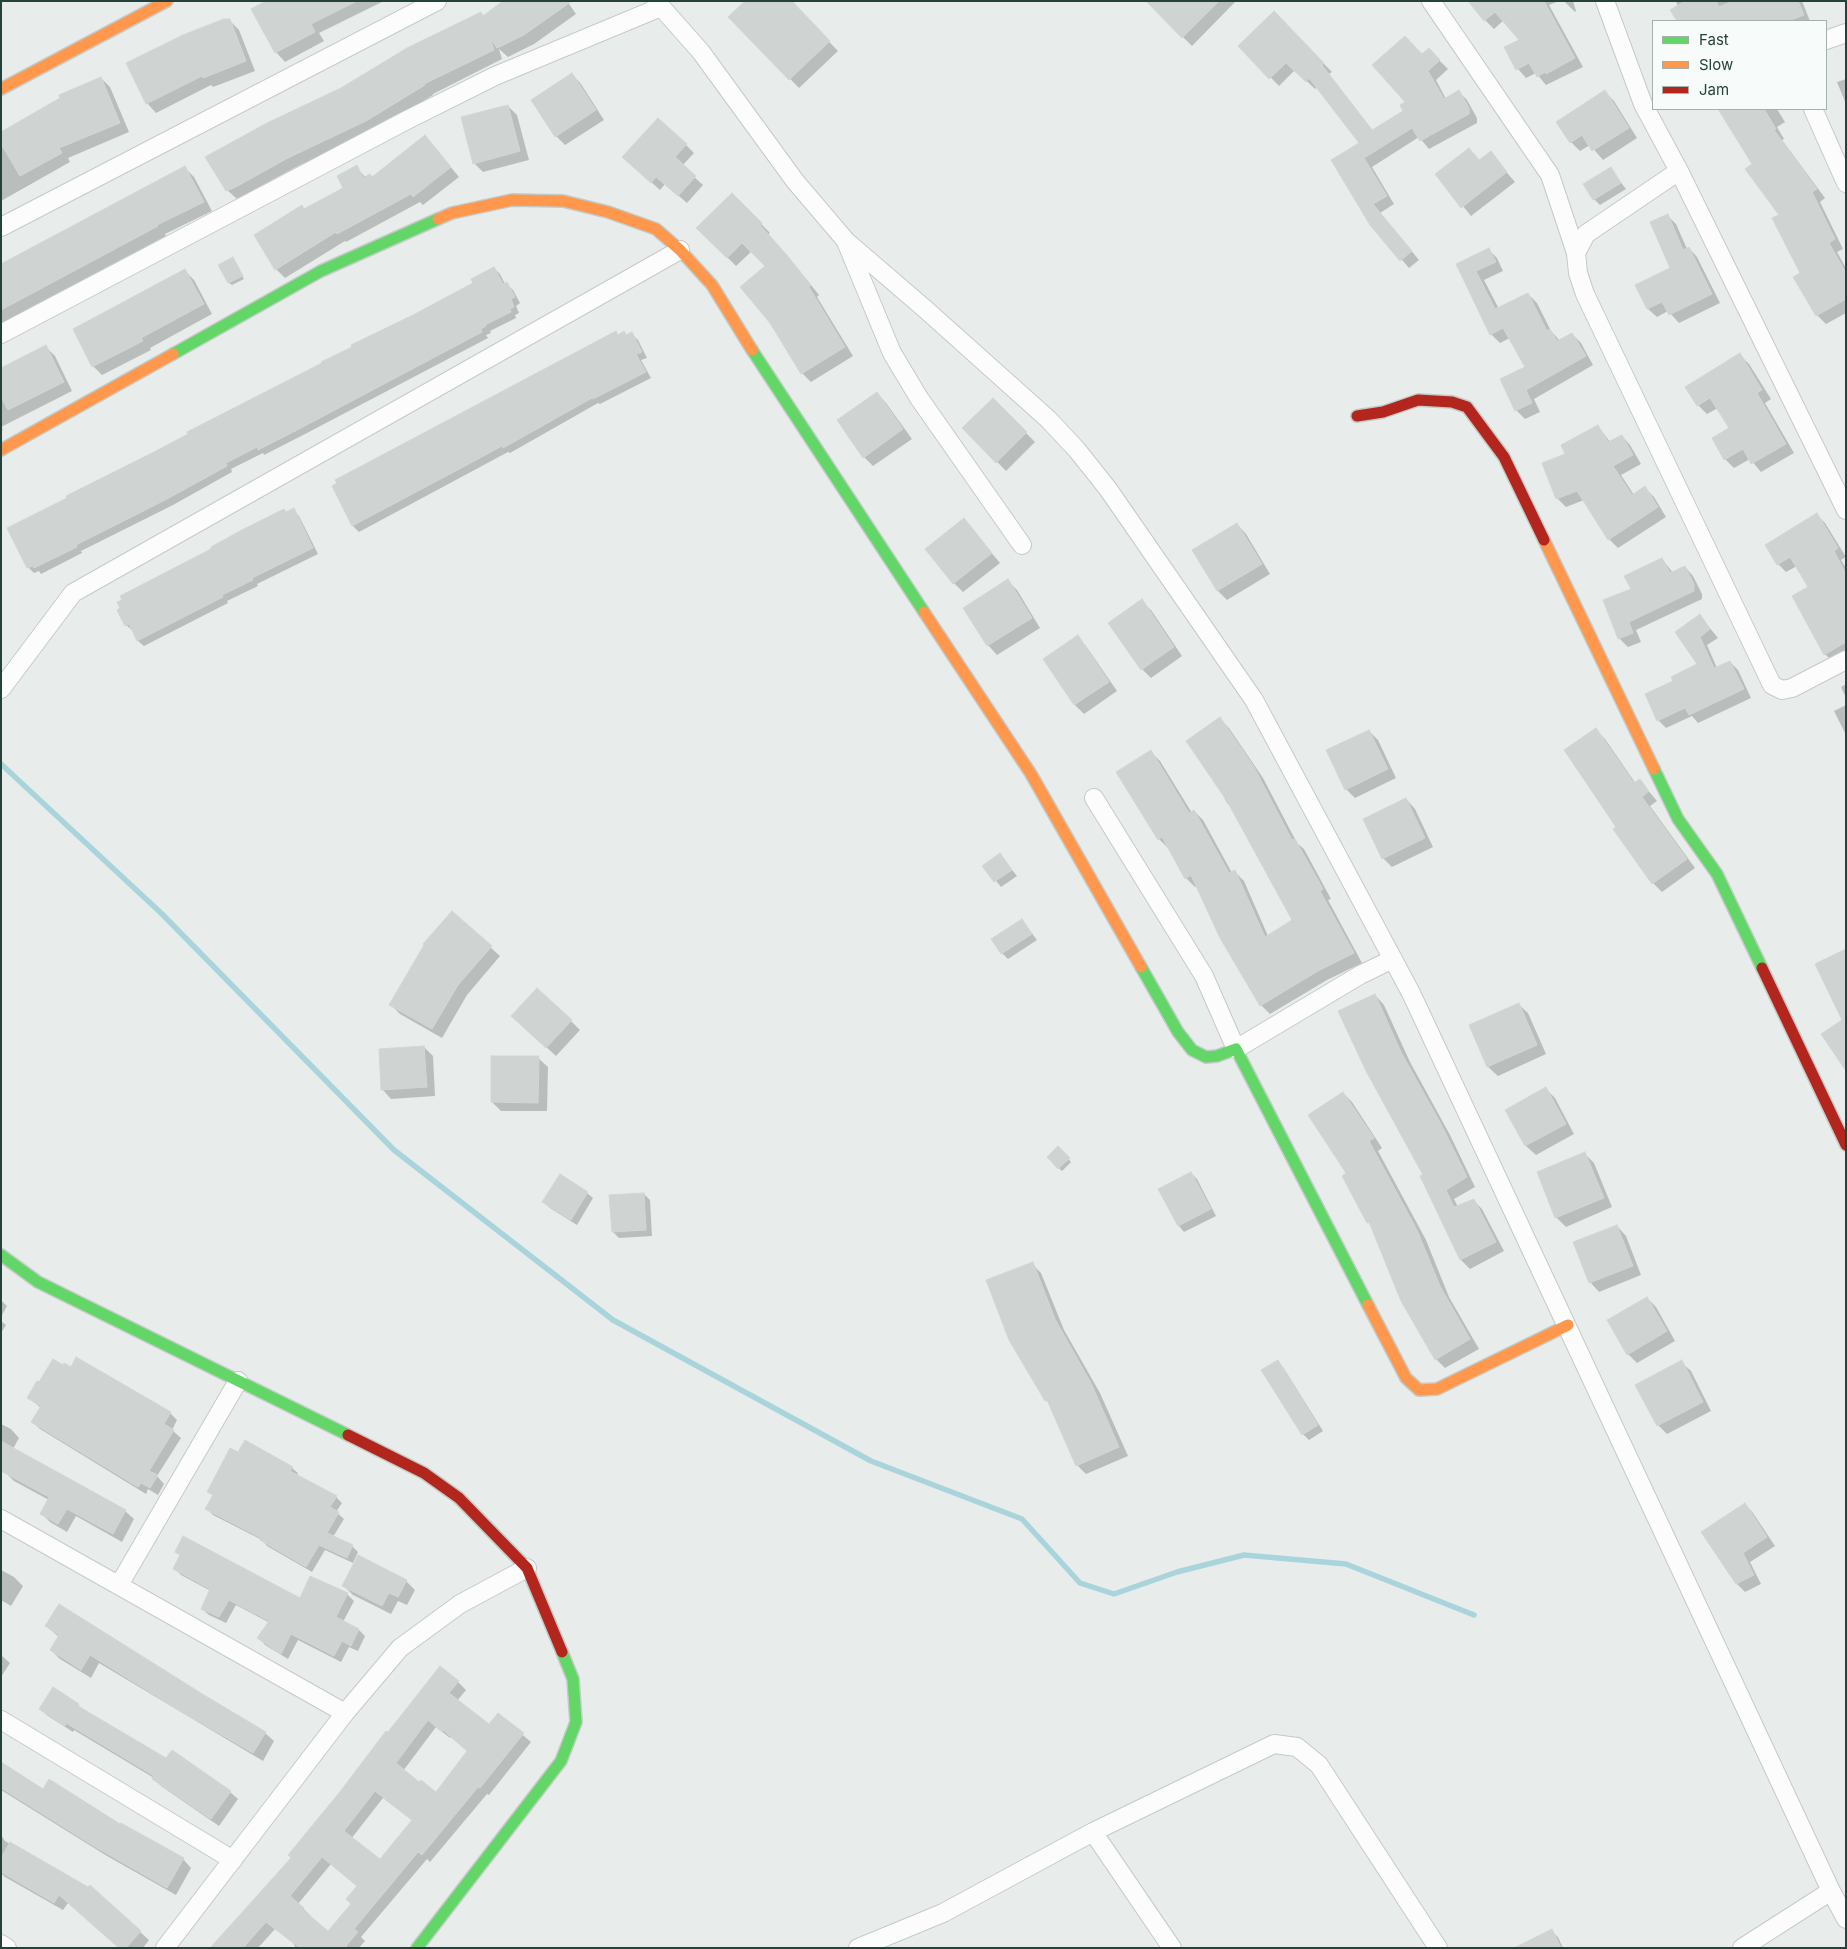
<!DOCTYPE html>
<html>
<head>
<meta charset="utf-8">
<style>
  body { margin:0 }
  #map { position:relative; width:1847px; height:1949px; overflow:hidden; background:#e8edeb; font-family:Inter,sans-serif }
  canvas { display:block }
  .frame { position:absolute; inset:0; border:2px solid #24423a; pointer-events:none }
  .legend { position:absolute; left:1652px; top:20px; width:175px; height:90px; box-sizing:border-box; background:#f7fbf9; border:1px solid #a3b1ad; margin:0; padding:6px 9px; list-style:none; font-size:15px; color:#24423a }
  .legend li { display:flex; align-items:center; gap:10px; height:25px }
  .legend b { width:25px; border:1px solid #a3b1ad }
</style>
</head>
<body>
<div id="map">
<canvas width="1847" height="1949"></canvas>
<div class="frame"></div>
<ul class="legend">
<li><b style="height:6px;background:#63d668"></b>Fast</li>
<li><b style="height:6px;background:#ff974d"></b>Slow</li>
<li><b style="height:6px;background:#b3261e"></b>Jam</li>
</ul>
</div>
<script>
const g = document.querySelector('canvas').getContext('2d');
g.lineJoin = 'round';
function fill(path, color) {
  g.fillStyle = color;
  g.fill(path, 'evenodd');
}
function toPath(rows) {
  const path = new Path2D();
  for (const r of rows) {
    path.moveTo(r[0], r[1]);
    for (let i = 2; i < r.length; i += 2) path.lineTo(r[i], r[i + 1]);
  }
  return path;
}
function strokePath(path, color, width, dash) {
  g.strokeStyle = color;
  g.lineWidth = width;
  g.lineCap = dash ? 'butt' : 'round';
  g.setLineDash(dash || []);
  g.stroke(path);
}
fill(toPath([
  [268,1,384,1,319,33,324,41,285,62,276,52,253,10],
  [567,1,576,14,534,44,508,57,499,49,502,59,433,94,433,95,376,130,296,167,237,199,227,190,342,89,483,17],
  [790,1,838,51,799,88,730,17],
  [1147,1,1236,1,1192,46],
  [1472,1,1559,1,1549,5,1583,67,1546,85,1536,73,1526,78,1518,69,1520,40,1504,20,1494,29,1485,20],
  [1564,1,1573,1,1576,11,1575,12],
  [1676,1,1802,1,1810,21,1676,21,1678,20,1678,7],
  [1274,13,1332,72,1329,74,1373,131,1405,111,1422,56,1437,58,1448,69,1436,80,1446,99,1459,92,1467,100,1477,118,1477,123,1429,149,1419,137,1372,167,1394,204,1380,213,1419,260,1409,268,1371,224,1360,143,1317,87,1315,89,1295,70,1279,86,1240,46],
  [230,21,239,30,255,71,213,87,211,85,156,113,147,103],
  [572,74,581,84,604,120,565,145,556,136],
  [101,78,110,87,129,132,68,158,70,162,1,201,1,133],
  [1846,79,1846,104,1837,82],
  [1605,92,1614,101,1637,138,1603,160,1590,145,1580,151,1571,142],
  [508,106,517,115,529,160,483,172,474,163],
  [1722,109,1777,109,1785,122,1777,127,1784,139,1782,140,1825,198,1820,202,1843,249,1837,252,1846,268,1846,313,1826,324,1817,315,1795,277,1802,274,1781,216,1754,164,1720,110],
  [425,136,459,177,423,205,420,202,346,242,345,241,285,278,276,269,305,210,345,189,356,167,366,178,373,178],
  [686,145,694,153,682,166,703,185,687,203,665,184,660,190,632,165],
  [1469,150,1477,158,1475,158,1481,166,1490,153,1515,182,1471,216,1437,174],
  [185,168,194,177,212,211,165,234,166,236,22,312,23,314,1,326,1,265],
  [1610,168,1626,189,1600,205,1594,199],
  [732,194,770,233,767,235,787,255,819,295,817,297,853,356,811,382,802,373,767,266,752,251,736,266,698,228],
  [1668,216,1676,224,1687,249,1689,248,1697,257,1720,303,1679,323,1668,311,1657,317,1648,309,1672,268],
  [1488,249,1497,258,1503,271,1484,280,1499,309,1528,294,1537,303,1551,331,1560,341,1572,334,1581,343,1593,365,1534,399,1540,412,1525,419,1516,410,1527,368,1510,338,1500,343,1491,334,1458,265],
  [235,262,244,279,232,285,229,283],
  [494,268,500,274,505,284,507,284,513,290,520,303,516,306,519,313,515,315,516,318,490,331,491,333,486,335,488,338,307,433,264,455,263,453,231,469,232,472,173,505,81,551,82,553,41,574,39,571,34,573,28,567,156,452,475,283],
  [185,271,194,280,212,314,150,348,151,350,102,375,93,366],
  [624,333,627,336,632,334,638,340,647,358,641,360,651,378,600,404,598,403,510,453,508,452,359,532,353,526,334,486],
  [46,347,55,356,72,391,1,427,3,430,1,431,1,369],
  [1739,354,1749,364,1771,399,1765,403,1794,453,1761,472,1750,459,1734,468,1725,459,1731,429,1718,408,1707,414,1698,405],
  [877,393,886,403,912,439,873,466,864,457],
  [993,400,1035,442,1006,471,964,428],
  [1598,426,1610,442,1622,436,1630,445,1641,464,1621,475,1634,495,1645,488,1654,497,1666,517,1618,548,1609,539,1584,500,1566,507,1557,498,1567,455],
  [293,510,299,516,318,554,257,584,258,586,227,601,228,603,144,646,138,641,133,631,126,625,213,549],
  [1817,515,1825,523,1846,557,1841,560,1846,568,1846,655,1833,662,1825,654,1810,587,1797,566,1786,572,1778,564],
  [964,520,1000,563,963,592,954,583],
  [1237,524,1246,534,1270,574,1227,600,1218,591,1194,550],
  [1662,559,1673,573,1685,567,1693,576,1702,594,1702,599,1636,630,1641,642,1628,647,1619,638,1633,590],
  [1008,581,1017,590,1040,628,997,655,988,645,965,608],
  [1141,601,1151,610,1182,656,1151,678,1142,669],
  [1700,616,1718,638,1707,645,1717,668,1730,662,1738,670,1751,698,1698,723,1692,716,1666,728,1658,720,1674,681,1699,665],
  [1077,637,1086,646,1117,691,1084,714,1075,705],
  [1846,684,1846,698,1841,687],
  [1846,705,1846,735,1834,711],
  [1220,719,1229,728,1263,778,1297,843,1304,849,1331,899,1328,900,1362,963,1327,980,1270,1014,1261,1005,1197,886,1195,887,1186,878,1169,847,1168,848,1159,839,1151,752,1160,761,1192,813,1194,811,1203,820,1232,873,1235,872,1244,881,1268,936,1294,920,1233,809,1227,803,1216,782],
  [1596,730,1605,739,1636,784,1640,781,1657,801,1650,806,1695,868,1662,892,1653,883,1618,827],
  [1369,731,1378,740,1396,778,1355,798,1346,789],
  [1406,799,1415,809,1433,847,1392,867,1383,858],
  [1000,855,1017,876,1001,887,984,866],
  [452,913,500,956,467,995,442,1038,400,1014,391,1005],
  [1022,920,1037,940,1008,959,1002,953],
  [1375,995,1384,1005,1410,1062,1450,1135,1475,1187,1454,1199,1458,1207,1473,1200,1482,1209,1504,1251,1470,1269,1461,1260,1422,1177,1425,1175],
  [1518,1004,1528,1013,1546,1054,1498,1076,1488,1067,1470,1025],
  [571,1021,580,1030,556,1056,522,1025],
  [424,1047,433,1056,435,1096,391,1099,382,1089],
  [538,1058,548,1067,547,1111,501,1111,492,1102],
  [1546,1089,1555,1098,1574,1134,1536,1155,1526,1146,1507,1110],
  [1343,1093,1352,1102,1382,1148,1378,1151,1426,1240,1449,1297,1479,1349,1445,1368,1436,1359,1372,1226,1343,1177,1348,1174],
  [1058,1148,1071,1162,1062,1171,1048,1157],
  [1585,1154,1594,1163,1612,1207,1566,1227,1557,1218,1538,1173],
  [1191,1173,1197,1179,1216,1216,1184,1232,1179,1226,1160,1189],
  [587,1193,593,1198,577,1225,550,1208,544,1202],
  [644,1194,650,1200,652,1236,619,1238,613,1232],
  [1617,1226,1626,1236,1641,1275,1599,1292,1590,1282],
  [1032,1264,1041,1273,1064,1330,1100,1393,1128,1456,1086,1474,1077,1465,1050,1404,1046,1400],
  [1647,1298,1656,1307,1675,1341,1637,1363,1628,1354],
  [1,1300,7,1306,1,1317],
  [1,1321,6,1325,1,1333],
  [1278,1361,1283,1367,1323,1431,1309,1440,1303,1434],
  [1681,1362,1691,1371,1711,1411,1667,1434,1658,1425],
  [29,1398,170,1413,177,1420,172,1430,181,1438,157,1476,164,1484,158,1495,148,1489,146,1494,40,1429,32,1422,41,1408],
  [1,1424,11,1429,19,1438,13,1449,125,1511,134,1519,122,1542,76,1516,67,1532,50,1522,41,1513,49,1500,14,1481,1,1468],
  [239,1454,292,1468,298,1473,297,1476,336,1497,342,1503,336,1512,344,1519,333,1537,352,1546,358,1552,353,1563,325,1550,312,1572,267,1546,262,1540,213,1515,207,1509,214,1496,209,1491],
  [1745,1504,1753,1513,1775,1546,1750,1562,1761,1584,1745,1592,1737,1584,1703,1532],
  [175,1569,300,1600,347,1594,354,1601,343,1622,359,1630,365,1636,358,1651,349,1647,341,1662,298,1640,288,1659,265,1645,259,1638,270,1623,236,1605,226,1623,209,1615,202,1609,211,1591,181,1575],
  [1,1570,14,1577,23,1586,11,1606,1,1600],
  [406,1581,415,1590,407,1605,398,1601,391,1614,353,1595,344,1586],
  [46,1626,203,1696,265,1733,274,1741,263,1761,99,1663,91,1678,60,1659,51,1650,59,1637],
  [1,1655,10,1663,1,1677],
  [458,1682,466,1690,457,1701,489,1725,498,1714,531,1742,489,1795,487,1794,430,1862,427,1859,361,1937,365,1941,359,1948,296,1948,293,1943,275,1929,258,1948,212,1948,292,1858,388,1734],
  [436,1727,450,1738,451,1737,469,1752,436,1794,419,1784,403,1771],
  [383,1798,413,1821,380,1860,351,1839],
  [331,1864,358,1887,353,1904,329,1933,310,1918,311,1916,298,1904],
  [78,1705,85,1711,167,1760,230,1792,238,1799,219,1826,161,1786,154,1778,74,1730,73,1732,48,1716,40,1709],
  [1,1763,43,1791,121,1826,183,1859,191,1868,176,1895,107,1856,1,1790],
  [1,1835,5,1841,89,1889,90,1887,149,1940,143,1948,119,1948,68,1903,63,1910,5,1877,1,1873],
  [1551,1931,1558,1937,1563,1948,1517,1948]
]), '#0003');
strokePath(toPath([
  [1,764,161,913,394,1150,613,1320,871,1461,1022,1519,1080,1583,1114,1594,1177,1572,1244,1555,1346,1564,1474,1615]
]), '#a9d4db', 5.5);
const building = toPath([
  [266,1,357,1,311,24,315,32,275,53,251,9,266,1],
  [503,1,572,1,524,35,497,48,490,38,494,50,424,84,425,85,366,121,286,159,234,188,226,191,205,157,267,123,341,88,407,48,481,12,483,16,503,1],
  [745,1,792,1,830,41,789,80,728,17,745,1],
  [1146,1,1219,1,1182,38,1146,1],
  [1468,1,1544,1,1575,58,1546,74,1545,72,1537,77,1529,63,1516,70,1504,47,1519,40,1495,12,1484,21,1468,1],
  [1685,1,1716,1,1719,7,1733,1,1798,1,1804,15,1788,21,1677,21,1670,10,1685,1],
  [1274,11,1324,63,1322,65,1372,130,1403,111,1400,105,1405,102,1372,65,1405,36,1422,54,1429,48,1440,60,1428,71,1444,99,1459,90,1469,108,1469,114,1420,141,1412,128,1364,158,1387,196,1373,204,1412,251,1400,261,1370,225,1331,160,1359,143,1309,78,1306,82,1286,63,1269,79,1238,46,1274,11],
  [224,19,230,19,246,61,203,78,202,76,146,104,126,63,183,35,224,19],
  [572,73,596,110,555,137,531,100,572,73],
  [101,77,120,123,59,148,62,153,20,176,1,144,1,132,60,98,59,95,101,77],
  [1605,90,1629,128,1592,151,1582,135,1570,143,1556,122,1605,90],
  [508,105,520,151,473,164,461,117,508,105],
  [1718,109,1764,109,1776,129,1774,130,1817,189,1812,192,1835,239,1829,243,1846,273,1846,299,1816,316,1793,277,1800,273,1772,218,1779,215,1745,169,1752,164,1718,109],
  [658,118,687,144,675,157,696,176,678,196,656,177,651,183,622,157,658,118],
  [425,135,451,167,413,197,411,194,337,234,336,232,275,270,254,235,302,205,304,209,343,188,337,176,357,165,363,178,370,174,372,177,425,135],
  [1469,148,1479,160,1491,151,1507,172,1461,208,1435,174,1469,148],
  [185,166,204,202,157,225,158,226,1,310,1,264,185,166],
  [1611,167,1621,183,1593,200,1583,184,1611,167],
  [732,193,762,223,760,225,778,245,811,285,809,287,845,347,801,374,770,323,740,287,765,266,742,243,727,258,696,228,732,193],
  [1668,214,1683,250,1689,247,1712,294,1669,315,1662,302,1647,309,1635,285,1670,268,1650,222,1668,214],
  [1489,248,1496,262,1476,271,1495,309,1528,293,1547,331,1550,329,1557,341,1572,333,1586,356,1526,390,1532,403,1515,411,1500,379,1525,367,1503,328,1490,335,1456,264,1489,248],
  [233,257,243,276,228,283,218,265,233,257],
  [494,267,503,284,507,282,515,297,511,299,514,307,510,309,511,312,485,325,486,326,481,329,482,332,301,428,258,450,257,447,226,463,227,466,167,499,76,545,77,547,34,568,33,566,27,568,7,528,67,498,66,496,156,451,188,434,187,432,322,363,321,362,352,347,351,345,413,315,473,283,471,279,494,267],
  [185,269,204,304,141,338,143,341,92,367,73,329,185,269],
  [616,331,618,335,624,331,626,335,632,332,642,352,636,354,646,372,593,399,592,398,503,448,502,446,465,466,352,526,332,486,337,483,335,480,616,331],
  [46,345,64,382,8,410,1,397,1,368,46,345],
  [1740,353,1762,390,1757,393,1786,444,1751,464,1743,449,1724,460,1712,438,1729,428,1710,398,1697,406,1685,387,1740,353],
  [877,392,903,429,863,458,837,420,877,392],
  [993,398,1027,432,996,463,962,428,993,398],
  [1598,425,1608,442,1622,435,1633,455,1613,466,1632,495,1645,486,1658,507,1608,540,1577,491,1556,499,1542,463,1565,454,1561,445,1598,425],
  [294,508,313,548,252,578,253,580,222,595,223,597,137,641,129,624,125,626,117,610,120,608,117,602,122,600,120,596,211,549,211,547,240,531,284,509,286,512,294,508],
  [1817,513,1838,548,1834,551,1846,574,1846,642,1824,655,1792,596,1808,587,1790,557,1777,565,1765,545,1817,513],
  [964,518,992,553,953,584,925,549,964,518],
  [1237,523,1262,564,1217,591,1192,550,1237,523],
  [1662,558,1670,573,1685,566,1694,584,1694,591,1629,622,1633,633,1618,639,1603,600,1631,589,1624,576,1662,558],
  [1008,579,1032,618,987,646,963,608,1008,579],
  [1142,599,1174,647,1141,670,1108,623,1142,599],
  [1700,614,1710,629,1700,637,1714,668,1730,661,1744,689,1689,715,1685,708,1657,721,1645,694,1673,681,1671,677,1697,664,1675,632,1700,614],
  [1078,635,1109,682,1074,705,1043,659,1078,635],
  [1220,717,1254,767,1292,840,1295,839,1323,889,1320,891,1354,953,1318,971,1260,1006,1220,938,1191,875,1185,879,1162,837,1158,840,1116,772,1151,750,1189,813,1194,810,1229,873,1235,870,1265,937,1292,920,1227,801,1186,741,1220,717],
  [1596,728,1634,783,1640,779,1648,790,1649,791,1642,797,1687,859,1652,884,1613,829,1616,827,1564,750,1596,728],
  [1369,730,1388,769,1345,790,1326,750,1369,730],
  [1406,798,1425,838,1382,859,1363,819,1406,798],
  [1000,853,1012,870,994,882,982,866,1000,853],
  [452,911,492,946,458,985,432,1029,389,1005,424,945,423,944,452,911],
  [1022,919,1032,934,1001,954,991,939,1022,919],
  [1846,949,1846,1071,1821,1034,1842,1020,1815,964,1846,949],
  [537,988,572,1020,546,1048,511,1016,537,988],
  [1375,994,1401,1052,1441,1124,1467,1177,1446,1190,1454,1207,1474,1199,1496,1242,1460,1260,1420,1176,1423,1175,1366,1071,1338,1011,1375,994],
  [1519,1003,1537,1045,1487,1067,1469,1025,1519,1003],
  [424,1046,427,1087,381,1090,379,1049,424,1046],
  [491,1056,539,1056,538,1103,491,1102,491,1056],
  [1546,1087,1566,1124,1525,1146,1505,1110,1546,1087],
  [1343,1092,1374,1138,1369,1141,1417,1230,1440,1286,1470,1339,1435,1360,1401,1301,1369,1222,1367,1223,1342,1176,1346,1173,1308,1115,1343,1092],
  [1058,1146,1070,1158,1058,1169,1047,1157,1058,1146],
  [1585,1152,1604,1198,1555,1218,1537,1172,1585,1152],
  [1191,1172,1211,1209,1178,1226,1158,1189,1191,1172],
  [560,1174,588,1192,571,1220,542,1202,560,1174],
  [644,1193,646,1230,612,1232,609,1195,644,1193],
  [1617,1225,1633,1266,1589,1283,1573,1242,1617,1225],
  [1033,1262,1055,1319,1091,1383,1119,1447,1076,1466,1047,1400,1045,1401,1009,1340,986,1280,1033,1262],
  [1647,1297,1667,1331,1627,1355,1607,1320,1647,1297],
  [76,1357,171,1412,164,1424,174,1430,149,1471,158,1475,150,1488,141,1483,138,1487,31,1422,41,1406,27,1398,37,1381,39,1382,53,1359,63,1365,64,1363,71,1367,76,1357],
  [1278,1360,1318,1425,1302,1435,1261,1370,1278,1360],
  [1682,1360,1703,1402,1657,1426,1635,1385,1682,1360],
  [245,1440,293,1467,290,1471,337,1496,330,1507,339,1512,327,1533,353,1545,347,1558,319,1545,306,1567,260,1540,261,1538,205,1509,213,1495,207,1492,230,1448,238,1452,245,1440],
  [1,1441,126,1510,113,1534,67,1509,58,1524,40,1514,49,1497,1,1471,1,1441],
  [1745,1503,1767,1537,1743,1553,1754,1575,1736,1584,1701,1532,1745,1503],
  [183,1536,300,1598,310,1576,348,1593,336,1617,359,1629,351,1646,342,1641,334,1656,291,1634,281,1654,257,1638,269,1621,229,1600,219,1617,201,1609,210,1589,173,1569,180,1555,175,1552,183,1536],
  [358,1555,407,1580,398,1597,389,1593,382,1606,342,1586,358,1555],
  [59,1604,204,1695,266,1732,253,1753,177,1709,90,1655,81,1670,50,1650,59,1635,45,1626,59,1604],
  [440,1666,459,1681,449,1693,489,1724,498,1713,524,1733,480,1788,478,1787,422,1855,418,1852,354,1929,358,1932,346,1946,348,1948,300,1948,266,1922,243,1948,210,1948,291,1858,288,1855,339,1793,386,1731,388,1732,440,1666],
  [428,1720,442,1732,443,1730,467,1751,436,1792,421,1780,419,1782,396,1763,428,1720],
  [375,1791,412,1820,380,1859,344,1831,375,1791],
  [322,1857,357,1886,346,1899,351,1904,328,1931,303,1910,304,1908,290,1896,322,1857],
  [53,1687,79,1704,78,1706,166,1758,172,1750,231,1791,211,1819,152,1779,154,1776,66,1723,65,1726,39,1709,53,1687],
  [1,1762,43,1789,49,1779,120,1824,121,1823,184,1858,167,1888,97,1848,1,1788,1,1762],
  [10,1842,88,1887,90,1885,141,1931,126,1948,119,1948,59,1895,54,1903,1,1872,1,1858,10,1842],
  [1552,1929,1561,1948,1514,1948,1552,1929]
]);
fill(building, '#cfd4d2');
strokePath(building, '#d1d6d4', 1);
const street = toPath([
  [656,1,701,52,795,181,846,241,924,308,1048,419,1077,450,1108,489,1254,700,1411,993,1831,1891,1846,1919],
  [1431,1,1550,175,1576,253],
  [1605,1,1643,104,1679,171,1846,510],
  [1826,40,1846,33],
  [1813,109,1846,183],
  [1679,171,1586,234,1576,253,1578,273,1585,294,1772,685,1782,690,1792,688,1846,660],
  [1,227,437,1],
  [847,244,892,353,919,398,1022,545],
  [1,334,407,120,495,76,661,7],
  [1,689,73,593,680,250],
  [1094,798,1204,976,1236,1049,1360,975,1393,959],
  [1,1519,345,1713],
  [119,1585,238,1381],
  [1,1720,233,1860],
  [1093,1832,1172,1948],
  [1,1944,7,1948],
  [165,1948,345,1713,400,1648,460,1604,527,1568],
  [858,1948,943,1913,1093,1832,1274,1744,1297,1747,1319,1765,1438,1948],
  [1742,1948,1831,1891]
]);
const fast = toPath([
  [752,350,924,612],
  [173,354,321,271,438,219],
  [1654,769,1678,819,1717,874,1762,968],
  [1141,967,1178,1032,1192,1050,1206,1057,1217,1056,1236,1049,1368,1305],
  [1,1255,38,1282,348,1435],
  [417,1948,561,1761,576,1722,573,1679,562,1652]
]);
const slow = toPath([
  [1,89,167,1],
  [438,219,452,213,512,200,563,201,608,212,656,229,680,250,712,285,752,350],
  [1,450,173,354],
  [1544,540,1654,769],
  [924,612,1031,774,1141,967],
  [1368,1305,1406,1378,1419,1390,1437,1389,1568,1325]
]);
const jam = toPath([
  [1357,416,1383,412,1418,400,1452,402,1467,407,1504,457,1544,540],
  [1762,968,1846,1145],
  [348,1435,424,1473,459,1498,527,1568,562,1652]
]);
strokePath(street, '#c5cac8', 20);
strokePath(fast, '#c3cbc8', 14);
strokePath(slow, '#c3cbc8', 14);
strokePath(jam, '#c3cbc8', 14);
strokePath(street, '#fcfcfc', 18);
strokePath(fast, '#63d668', 11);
strokePath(slow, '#ff974d', 11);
strokePath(jam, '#b3261e', 11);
</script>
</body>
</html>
